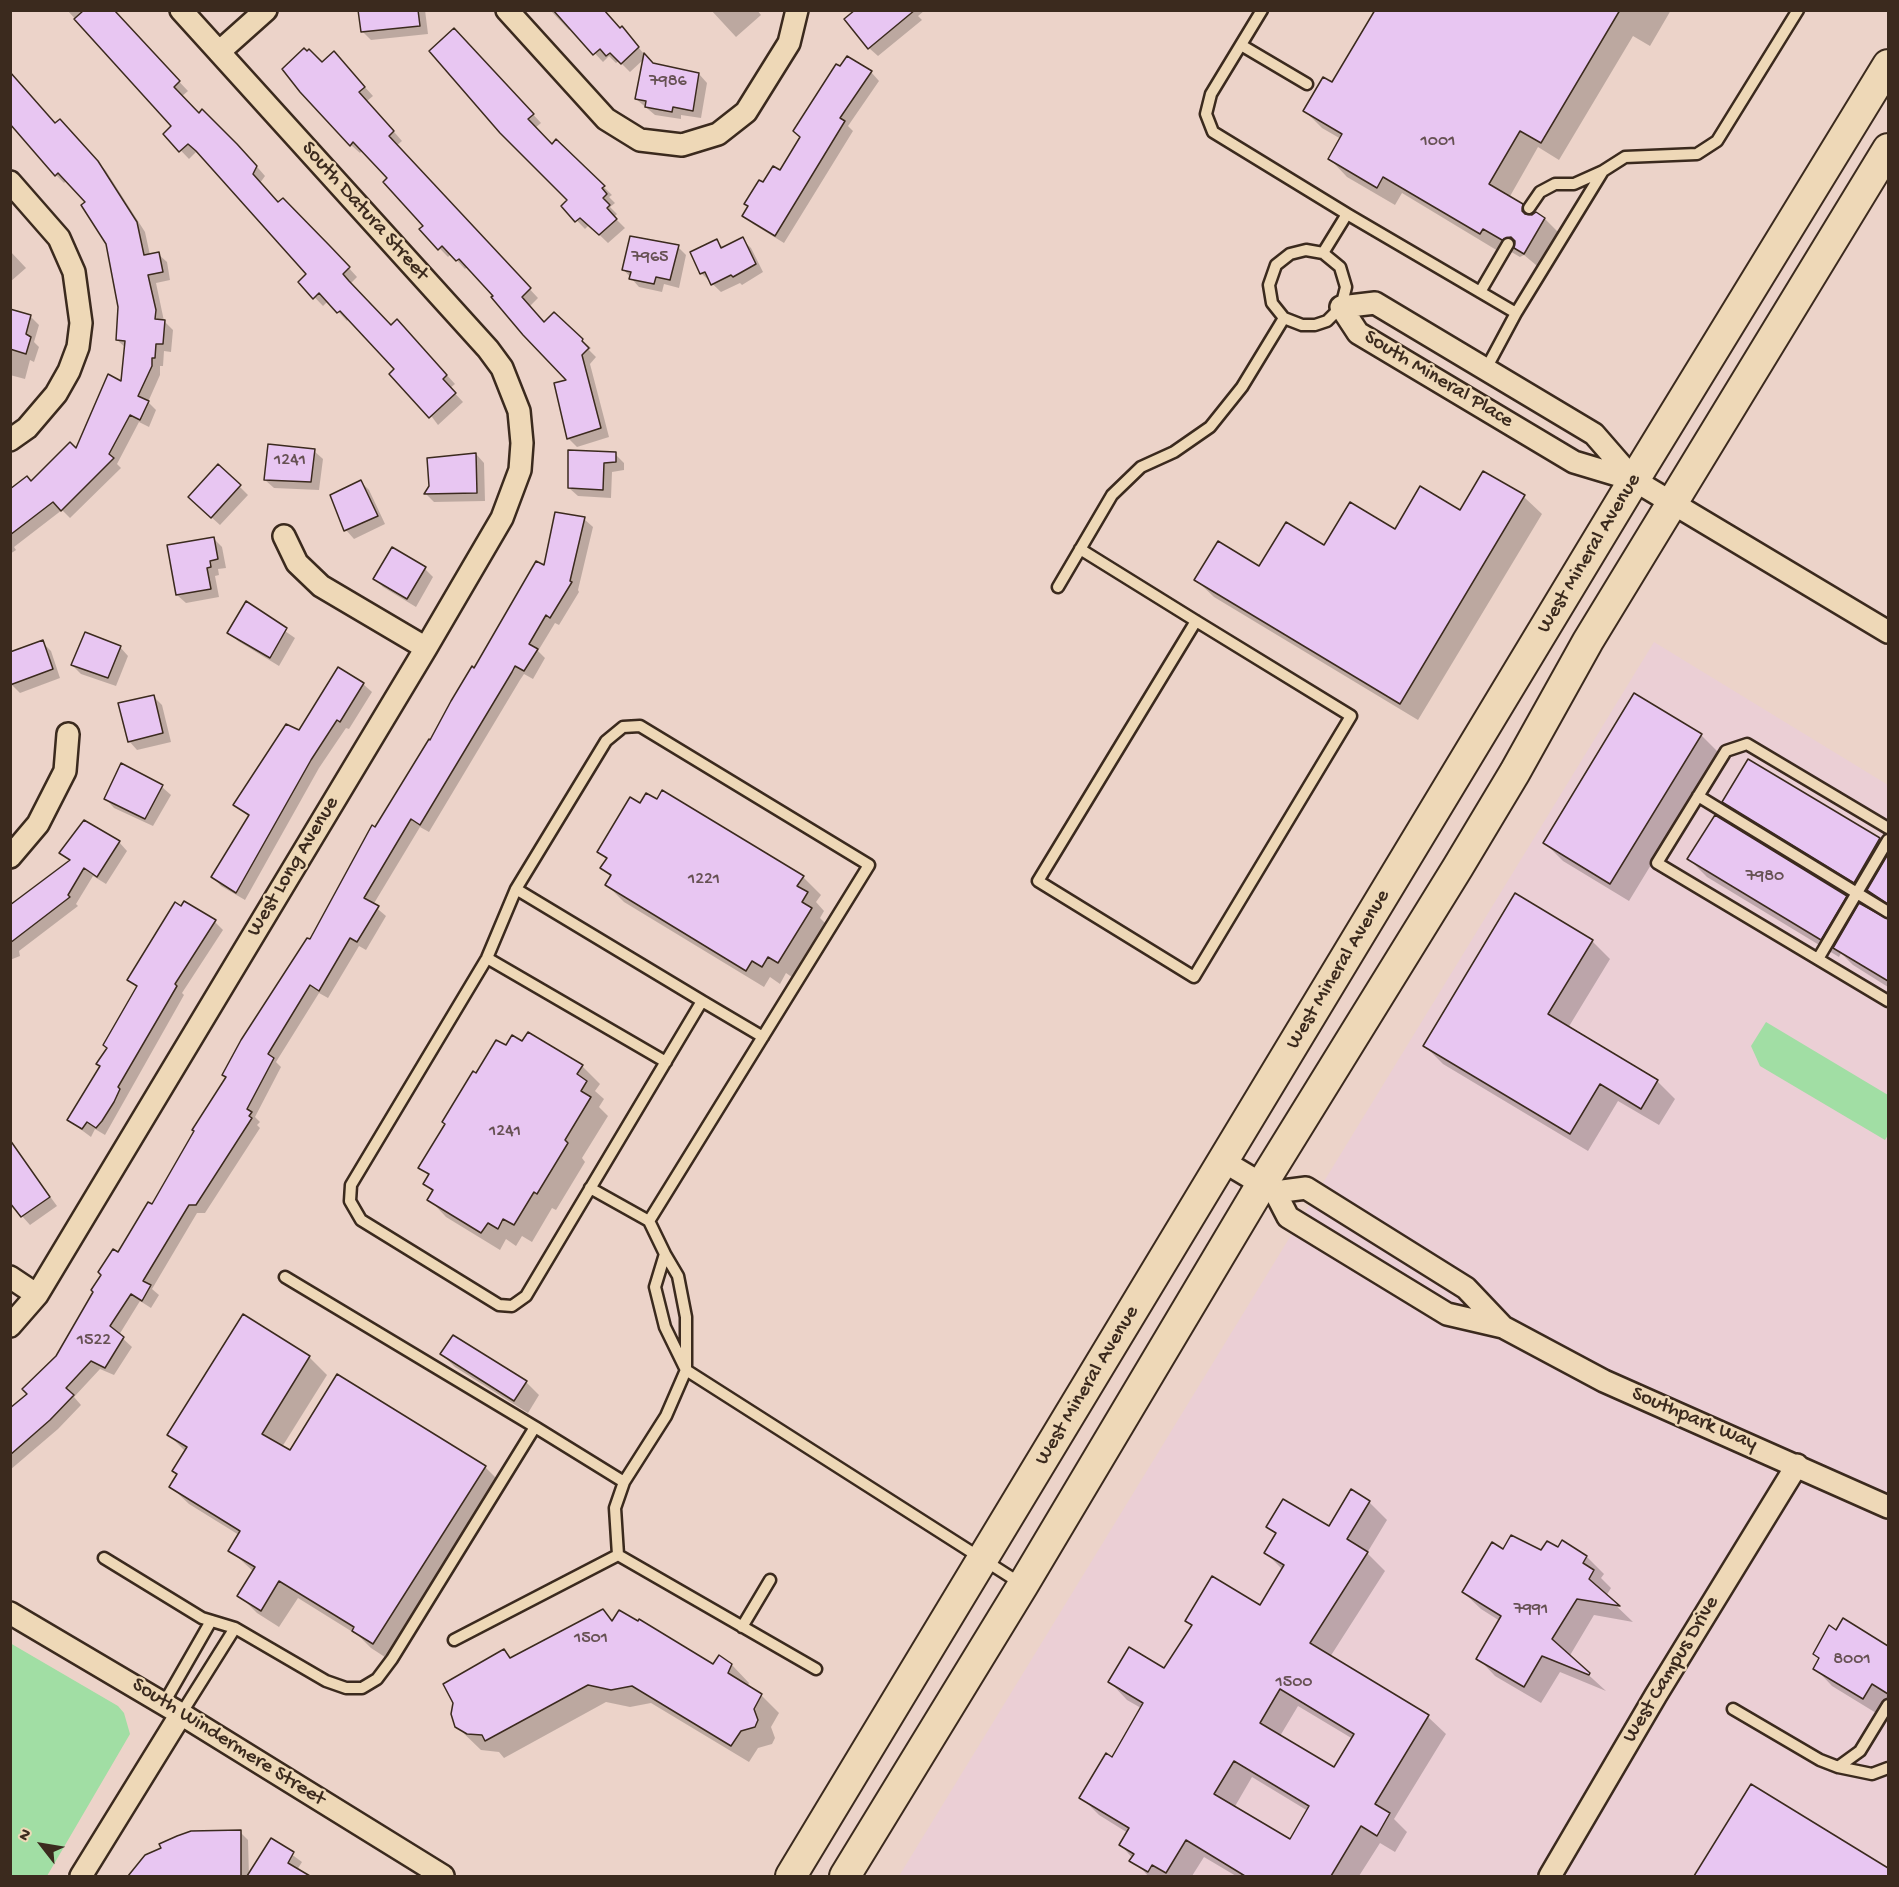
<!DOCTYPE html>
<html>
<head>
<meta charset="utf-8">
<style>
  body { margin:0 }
  #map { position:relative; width:1899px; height:1887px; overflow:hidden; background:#ecd3c9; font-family:"Gochi Hand",sans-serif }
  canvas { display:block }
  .frame { position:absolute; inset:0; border:12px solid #3b2a1e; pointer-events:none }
  .north { position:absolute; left:12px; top:1815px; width:60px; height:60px; -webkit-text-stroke:4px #eed8b7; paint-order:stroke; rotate:301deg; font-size:16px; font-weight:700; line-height:24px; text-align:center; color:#3b2a1e }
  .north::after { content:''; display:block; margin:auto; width:21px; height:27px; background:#3b2a1e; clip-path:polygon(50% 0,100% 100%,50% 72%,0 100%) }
</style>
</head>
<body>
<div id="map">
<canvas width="1899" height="1887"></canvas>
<div class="frame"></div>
<div class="north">N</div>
</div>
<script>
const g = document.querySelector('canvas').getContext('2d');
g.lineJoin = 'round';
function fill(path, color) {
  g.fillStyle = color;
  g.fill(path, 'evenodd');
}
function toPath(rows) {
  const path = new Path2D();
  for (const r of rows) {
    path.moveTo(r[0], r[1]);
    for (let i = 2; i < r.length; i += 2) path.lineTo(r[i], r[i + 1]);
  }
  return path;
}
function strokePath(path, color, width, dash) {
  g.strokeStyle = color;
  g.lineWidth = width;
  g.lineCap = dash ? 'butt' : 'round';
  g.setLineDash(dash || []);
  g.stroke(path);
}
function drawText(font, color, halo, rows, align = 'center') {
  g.font = font + ' "Gochi Hand",sans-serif';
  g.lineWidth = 4.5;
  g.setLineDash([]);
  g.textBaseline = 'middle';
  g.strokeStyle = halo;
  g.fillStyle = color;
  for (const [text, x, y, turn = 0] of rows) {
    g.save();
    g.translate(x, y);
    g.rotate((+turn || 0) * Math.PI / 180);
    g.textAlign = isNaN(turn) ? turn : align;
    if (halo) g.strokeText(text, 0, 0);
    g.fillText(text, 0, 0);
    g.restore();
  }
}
fill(toPath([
  [1654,642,1888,785,1888,1876,899,1876]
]), '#ebcfd5');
fill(toPath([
  [1766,1022,1888,1095,1888,1135,1885,1140,1760,1066,1751,1046],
  [10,1643,118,1706,124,1713,130,1734,47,1876,11,1876]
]), '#a1dea4');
fill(toPath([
  [67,10,112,10,119,18,188,91,181,97,246,154,265,176,260,183,279,203,338,256,357,277,351,283,391,327,405,329,455,384,450,388,463,402,438,425,396,369,349,318,347,321,328,301,323,306,300,282,308,274,197,151,189,159,165,134,173,126],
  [359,10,425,10,428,34,371,40,362,31],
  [550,10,596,10,630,37,653,65,699,74,707,83,701,118,681,115,681,119,655,115,636,99,644,59,630,72,619,61,616,63,609,56,603,62,571,28,569,30],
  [711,10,757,10,761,15,736,37],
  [857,10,924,10,924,11,918,16,922,20,878,56,869,48],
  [1377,10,1671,10,1650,46,1633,36,1559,160,1538,147,1509,198,1533,216,1536,214,1545,219,1562,236,1542,270,1524,255,1520,257,1501,246,1498,251,1402,193,1395,205,1347,177,1330,159,1341,139,1322,128,1305,111,1333,85],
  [463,38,541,123,535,128,552,146,556,141,612,195,609,197,615,203,610,207,617,214,614,217,625,228,608,243,589,225,585,229,563,206,569,201],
  [342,62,373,96,367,101,402,141,396,146,538,298,529,307,545,324,582,340,591,348,589,350,596,357,590,364,609,437,577,447,568,438,569,381,468,266,465,269,451,254,448,257,421,229,425,226,389,178,362,150,360,153,351,145,284,69],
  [841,68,871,72,879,81,848,126,853,131,784,243,753,224,744,216,764,184,781,172],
  [55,124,68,129,106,171,145,232,150,255,158,254,167,262,170,280,156,283,164,321,173,330,171,352,164,351,163,366,160,366,160,375,148,402,156,410,149,427,139,422,117,464,121,468,70,518,62,510,14,547,16,550,10,554,10,491,31,483,76,450,122,383,126,348,117,340,120,307,108,244,87,203,67,180,64,183,56,175],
  [742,239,751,248,763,272,742,285,740,283,721,292,701,273,716,241,724,248],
  [678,247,686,255,679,288,664,284,662,292,639,287,623,269],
  [10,251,26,268,10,282],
  [10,311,30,316,39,325,34,342,39,347,34,362,30,360,25,379,10,375],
  [314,451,323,459,319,490,274,488,265,480],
  [476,454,484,463,485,501,434,502,426,494],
  [615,454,624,463,624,470,612,472,611,498,578,496,569,488],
  [1484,473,1524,497,1542,514,1418,720,1214,597,1196,580,1260,568,1460,512],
  [361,482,369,490,385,524,354,539,346,530],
  [239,486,248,495,220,525,199,506],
  [584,519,593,527,578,590,579,592,559,625,555,623,538,651,545,658,533,679,524,674,520,680,429,832,420,827,373,905,386,916,366,950,359,946,328,998,319,993,276,1062,281,1067,255,1117,260,1122,257,1125,260,1128,205,1213,197,1213,152,1289,159,1295,151,1308,140,1301,119,1335,132,1347,114,1375,100,1369,74,1397,81,1405,58,1429,10,1470,10,1410,29,1394,57,1357,119,1254,152,1206,376,829,475,670,545,568],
  [214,539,222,547,226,568,218,569,219,575,215,576,219,597,186,603,177,595],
  [425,569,433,577,416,607,383,587,375,579],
  [246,604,295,638,279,666,238,641,229,633],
  [42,642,51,651,60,678,20,693,11,684],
  [120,647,128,656,116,686,81,674,72,665],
  [363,684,372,692,349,729,346,728,319,768,245,900,221,886,213,877,249,817,235,805,286,726,300,732],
  [153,696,162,705,171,742,137,750,129,741],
  [1701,735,1719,753,1629,901,1563,861,1545,843],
  [1749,761,1879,840,1888,849,1888,909,1874,896,1872,899,1742,820,1724,802],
  [162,787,171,795,153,826,114,808,106,799],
  [119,842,127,851,106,884,93,876,76,904,78,906,19,951,20,956,10,960,10,911,70,861,61,853],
  [599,852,803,877,821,895,816,902,824,911,820,918,829,927,796,980,786,973,780,984,770,977,764,987,624,902,606,884,611,877,602,868,607,860],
  [1689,859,1846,897,1858,909,1888,920,1888,987,1853,965,1841,953,1839,957,1707,877],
  [185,903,215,922,223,930,182,993,184,995,105,1135,95,1129,91,1137,68,1120,101,1066,138,989,129,979],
  [1592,941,1610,959,1568,1028,1657,1081,1675,1099,1659,1125,1618,1101,1588,1151,1443,1064,1425,1046],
  [506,1047,582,1066,600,1084,595,1091,604,1099,599,1107,608,1116,582,1158,585,1162,556,1210,552,1208,532,1242,522,1236,516,1246,506,1239,500,1250,446,1217,429,1199,433,1192,425,1184,429,1176,420,1168,476,1075],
  [16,1150,57,1206,30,1225,22,1216],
  [442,1354,526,1382,539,1395,528,1413,455,1367],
  [309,1357,327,1375,282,1447,290,1452,485,1467,503,1485,391,1661,371,1648,359,1636,298,1598,279,1627,257,1613,239,1595,254,1572,230,1550,239,1535,189,1504,171,1487,178,1475,186,1452,169,1435],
  [1351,1491,1369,1502,1387,1520,1367,1553,1385,1571,1330,1657,1428,1717,1446,1734,1394,1819,1407,1832,1395,1852,1380,1843,1359,1876,1236,1876,1204,1857,1192,1876,1148,1876,1121,1845,1128,1833,1099,1815,1081,1797,1113,1759,1141,1708,1127,1700,1110,1682,1164,1670,1193,1626,1187,1620,1261,1607,1283,1570,1266,1553,1277,1535,1268,1527,1329,1528],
  [1298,1706,1353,1739,1334,1769,1280,1736],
  [1252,1777,1308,1811,1290,1841,1234,1808],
  [1562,1542,1587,1557,1604,1574,1601,1578,1611,1588,1606,1596,1633,1622,1594,1615,1569,1657,1606,1691,1560,1672,1541,1703,1495,1676,1478,1658,1500,1621,1481,1609,1463,1592,1504,1551,1542,1552,1558,1549],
  [603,1611,613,1621,714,1666,732,1665,749,1683,747,1687,761,1695,779,1713,771,1727,775,1738,772,1744,758,1748,749,1762,651,1703,630,1707,606,1702,504,1758,499,1752,481,1750,454,1724,504,1651,512,1659],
  [1844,1620,1888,1647,1888,1704,1881,1716,1832,1686,1815,1668],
  [1751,1786,1888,1870,1888,1876,1696,1876],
  [240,1832,248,1840,249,1876,209,1876,209,1874,203,1876,130,1876,146,1856],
  [272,1840,302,1862,297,1870,307,1876,249,1876]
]), '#0003');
const building = toPath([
  [358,10,418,10,420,26,361,32,358,10],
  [553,10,604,10,620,28,622,26,639,47,621,64,610,53,606,56,600,49,593,55,553,10],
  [855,10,915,10,868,49,844,19,855,10],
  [1375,10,1620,10,1541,143,1520,131,1489,184,1523,204,1522,211,1525,214,1532,215,1536,212,1545,218,1524,254,1514,248,1515,241,1511,237,1502,240,1483,229,1480,234,1383,177,1377,188,1328,159,1342,134,1303,111,1323,77,1332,82,1375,10],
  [83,11,115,11,180,81,174,87,199,113,202,109,237,144,257,166,253,174,278,202,283,198,329,245,350,267,343,274,349,281,391,325,397,319,447,375,443,379,456,393,429,418,389,374,394,369,340,311,337,313,319,293,313,299,298,282,306,274,196,151,188,144,179,152,163,134,171,126,74,19,83,11],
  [454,28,534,114,528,119,552,144,556,139,605,186,602,188,607,194,603,198,610,205,607,208,617,219,599,235,580,218,575,222,561,206,567,200,500,133,429,51,454,28],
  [304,48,307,51,309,49,322,62,334,51,365,87,359,92,394,131,389,136,531,288,522,297,544,322,554,312,583,339,582,341,589,348,582,355,601,428,567,439,554,383,566,380,523,335,491,297,493,296,459,259,456,261,442,246,438,250,419,229,423,226,383,182,387,178,353,142,350,146,300,92,282,69,304,48],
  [644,53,653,63,699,73,693,111,673,107,672,112,645,107,646,101,635,99,644,53],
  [847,56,872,71,840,118,845,121,775,236,742,216,748,206,744,204,759,180,763,182,773,166,780,170,800,137,793,131,836,64,840,66,847,56],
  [10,72,55,123,60,119,98,161,137,222,144,255,159,252,163,272,148,275,156,310,155,319,165,320,163,344,156,344,155,358,152,358,152,366,138,396,149,401,140,420,130,415,109,454,114,458,61,511,53,502,10,535,10,489,27,476,31,481,70,442,76,448,108,374,121,381,125,341,116,340,118,307,106,244,81,205,85,202,58,173,55,176,10,124,10,72],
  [630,236,679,245,670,280,656,277,654,284,629,279,631,272,622,270,630,236],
  [743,237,756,264,733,277,731,275,711,285,705,272,700,274,690,252,717,239,721,248,743,237],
  [10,309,31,315,26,334,31,337,26,354,10,349,10,309],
  [268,444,315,449,311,482,264,480,268,444],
  [568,450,616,452,616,462,604,463,603,490,568,488,568,450],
  [476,453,477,493,424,494,429,486,427,458,476,453],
  [218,464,241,485,211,518,188,497,218,464],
  [1483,471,1525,495,1400,704,1194,580,1218,541,1259,566,1286,522,1324,545,1350,502,1395,529,1420,486,1460,510,1483,471],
  [361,480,378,516,344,531,330,495,361,480],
  [555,512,585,517,570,581,572,582,550,618,546,615,529,644,538,649,524,671,515,666,512,672,420,825,411,819,364,898,379,906,357,942,350,938,319,991,310,985,268,1054,274,1058,247,1109,252,1112,249,1116,252,1118,196,1205,189,1205,143,1281,151,1285,142,1301,131,1294,110,1326,124,1337,105,1368,91,1361,66,1388,74,1395,50,1420,10,1455,10,1408,27,1394,22,1389,56,1356,93,1292,91,1290,101,1275,98,1272,113,1249,118,1252,148,1202,152,1204,194,1131,192,1130,226,1077,222,1075,241,1040,307,938,310,939,372,825,375,827,429,739,430,740,451,701,472,666,474,668,536,561,544,565,555,512],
  [214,537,218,559,210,561,211,567,207,568,211,589,176,595,167,545,214,537],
  [392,547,426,567,407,599,373,579,392,547],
  [246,601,287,628,270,658,227,633,246,601],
  [85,632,121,646,108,678,71,665,85,632],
  [43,640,53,669,10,685,10,652,43,640],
  [338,667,364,683,340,722,337,720,311,760,236,893,211,877,249,815,233,805,286,724,299,730,338,667],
  [1634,693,1702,734,1610,884,1543,843,1634,693],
  [154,695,163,733,128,742,118,703,154,695],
  [1748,759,1880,838,1854,883,1722,802,1748,759],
  [121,763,163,785,145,819,104,799,121,763],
  [662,790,804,876,797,886,808,892,802,902,812,908,778,963,768,957,762,967,752,961,746,971,605,885,611,875,600,868,607,858,597,852,630,797,640,803,646,793,657,799,662,790],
  [1715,815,1847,896,1821,940,1687,859,1715,815],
  [84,820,120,841,97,877,84,868,68,895,70,897,10,943,10,905,70,860,59,853,84,820],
  [1888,854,1888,904,1867,890,1888,854],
  [1515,893,1593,940,1548,1014,1658,1080,1641,1109,1600,1084,1570,1134,1423,1046,1515,893],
  [184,901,216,920,175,984,177,986,118,1087,120,1089,114,1102,102,1121,96,1128,87,1122,82,1129,67,1120,100,1066,96,1064,107,1048,103,1045,137,986,127,980,175,902,181,906,184,901],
  [1859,903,1888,919,1888,981,1833,948,1859,903],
  [528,1032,583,1065,577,1074,587,1081,581,1091,591,1097,565,1140,568,1143,537,1194,534,1192,514,1225,503,1219,498,1229,488,1223,481,1233,427,1200,433,1190,423,1184,429,1174,418,1168,445,1124,442,1122,473,1071,476,1073,496,1040,506,1045,512,1035,522,1041,528,1032],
  [10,1140,50,1197,21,1217,10,1203,10,1140],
  [243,1314,310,1356,262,1434,290,1450,337,1374,486,1466,373,1644,352,1631,354,1627,279,1581,261,1611,237,1596,255,1567,228,1551,240,1531,169,1487,177,1474,172,1471,187,1447,167,1435,243,1314],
  [453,1335,527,1381,514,1401,440,1354,453,1335],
  [1351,1489,1370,1501,1347,1539,1368,1552,1310,1643,1429,1715,1375,1804,1390,1813,1377,1836,1361,1826,1331,1876,1245,1876,1186,1840,1166,1873,1152,1865,1148,1872,1129,1861,1134,1854,1119,1845,1129,1828,1079,1798,1106,1753,1112,1757,1143,1703,1108,1682,1129,1647,1164,1668,1192,1625,1185,1621,1212,1576,1260,1605,1284,1565,1264,1553,1276,1533,1266,1527,1283,1499,1329,1526,1351,1489],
  [1280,1689,1354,1734,1334,1767,1260,1723,1280,1689],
  [1234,1761,1309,1806,1290,1839,1214,1794,1234,1761],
  [1511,1535,1541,1550,1547,1541,1558,1547,1562,1540,1587,1556,1583,1563,1594,1570,1589,1579,1620,1606,1577,1599,1552,1639,1590,1673,1589,1675,1542,1656,1524,1687,1476,1659,1501,1616,1462,1592,1492,1542,1503,1549,1511,1535],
  [603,1609,612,1621,619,1610,638,1621,639,1619,713,1664,719,1655,732,1664,728,1673,762,1694,754,1709,758,1720,755,1727,741,1731,731,1746,632,1686,611,1690,588,1685,485,1741,482,1735,467,1734,455,1727,451,1714,453,1703,443,1684,504,1649,510,1658,603,1609],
  [1843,1618,1888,1646,1888,1694,1872,1684,1863,1699,1813,1669,1819,1658,1813,1654,1829,1625,1836,1630,1843,1618],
  [1751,1784,1888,1868,1888,1876,1694,1876,1751,1784],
  [241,1830,241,1876,128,1876,145,1855,161,1848,159,1844,177,1836,191,1831,241,1830],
  [271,1838,294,1852,288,1863,310,1876,247,1876,271,1838]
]);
fill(building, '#e8c6f2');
strokePath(building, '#3b2a1e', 1.5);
const service = toPath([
  [1262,10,1211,94,1206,114,1213,132,1347,214],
  [1241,45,1307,84],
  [1529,208,1540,192,1555,184,1574,184,1603,171],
  [1323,253,1347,214,1516,313,1486,369],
  [1480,292,1508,244],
  [1516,313,1603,171,1625,157,1697,154,1717,141,1798,10],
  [1080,549,1196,621,1351,716,1194,977,1038,881,1196,621],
  [1058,587,1112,495,1141,467,1174,452,1210,427,1242,387,1284,318,1272,303,1269,285,1276,265,1290,254,1306,250,1323,253,1340,267,1346,287,1341,307,1327,321,1315,325,1302,325,1284,318],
  [1698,796,1888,912],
  [1888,828,1747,744,1726,751,1657,863,1888,1001],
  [516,889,702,1001,526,1296,512,1306,499,1305,361,1220,350,1201,351,1185,487,958,516,889,606,741,623,727,640,726,869,865,649,1221,665,1254],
  [487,958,666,1062],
  [1818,959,1888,840],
  [702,1001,763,1037],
  [590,1188,649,1221],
  [285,1277,535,1427],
  [104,1558,202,1618,235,1628,326,1681,346,1688,362,1688,377,1679,392,1659,535,1427,624,1482],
  [742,1627,770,1580],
  [454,1640,618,1555],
  [816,1669,618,1555,615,1508,624,1482,666,1416,686,1370,686,1317,678,1276,665,1254,655,1287,665,1327,686,1370,1020,1583],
  [164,1703,211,1621],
  [1733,1709,1820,1760,1838,1767,1860,1751,1888,1705],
  [181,1714,235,1628],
  [1838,1767,1872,1774,1888,1768]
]);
const minor = toPath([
  [507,10,606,119,640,140,682,145,718,134,746,112,789,43,797,10],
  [219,52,266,10],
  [10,182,59,238,74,272,81,323,78,347,69,371,56,394,27,428,10,440],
  [1634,480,1574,462,1358,333,1341,307,1375,303,1594,434,1634,480,1888,632],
  [284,536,297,563,321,586,426,648],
  [10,857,38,824,65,771,68,734],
  [1223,1161,1275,1192,1288,1217,1447,1314,1503,1327,1604,1381,1888,1507],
  [1275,1192,1306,1188,1466,1288,1503,1327],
  [10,1277,37,1295],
  [10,1326,37,1295,426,648,502,518,520,470,522,443,519,411,502,368,488,349,181,10],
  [10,1613,181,1714,443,1876],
  [81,1876,181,1714],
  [1550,1876,1656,1695,1797,1465]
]);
const secondary = toPath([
  [791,1876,1634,480,1888,65],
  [845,1876,1023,1585,1262,1184,1458,867,1515,772,1588,641,1888,149]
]);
strokePath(service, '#3b2a1e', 15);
strokePath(minor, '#3b2a1e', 26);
strokePath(secondary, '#3b2a1e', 34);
strokePath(service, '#eed8b7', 10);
strokePath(minor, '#eed8b7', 21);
strokePath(secondary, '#eed8b7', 30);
drawText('18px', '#665153', null, [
  ["7986",668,82],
  ["1001",1438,142],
  ["7965",650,258],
  ["1241",290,461],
  ["7980",1765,877],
  ["1221",704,880],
  ["1241",505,1132],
  ["1522",94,1341],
  ["7991",1531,1610],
  ["1501",591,1639],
  ["8001",1852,1660],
  ["1500",1294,1683]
]);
drawText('21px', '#3b2a1e', '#eed8b7', [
  ["South Datura Street",364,212,48],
  ["South Mineral Place",1438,380,31],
  ["West Mineral Avenue",1590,554,-59],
  ["West Long Avenue",294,867,-59],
  ["West Mineral Avenue",1339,970,-59],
  ["West Mineral Avenue",1088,1386,-59],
  ["Southpark Way",1694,1420,23],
  ["West Campus Drive",1672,1670,-59],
  ["South Windermere Street",228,1743,32]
]);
</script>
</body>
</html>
